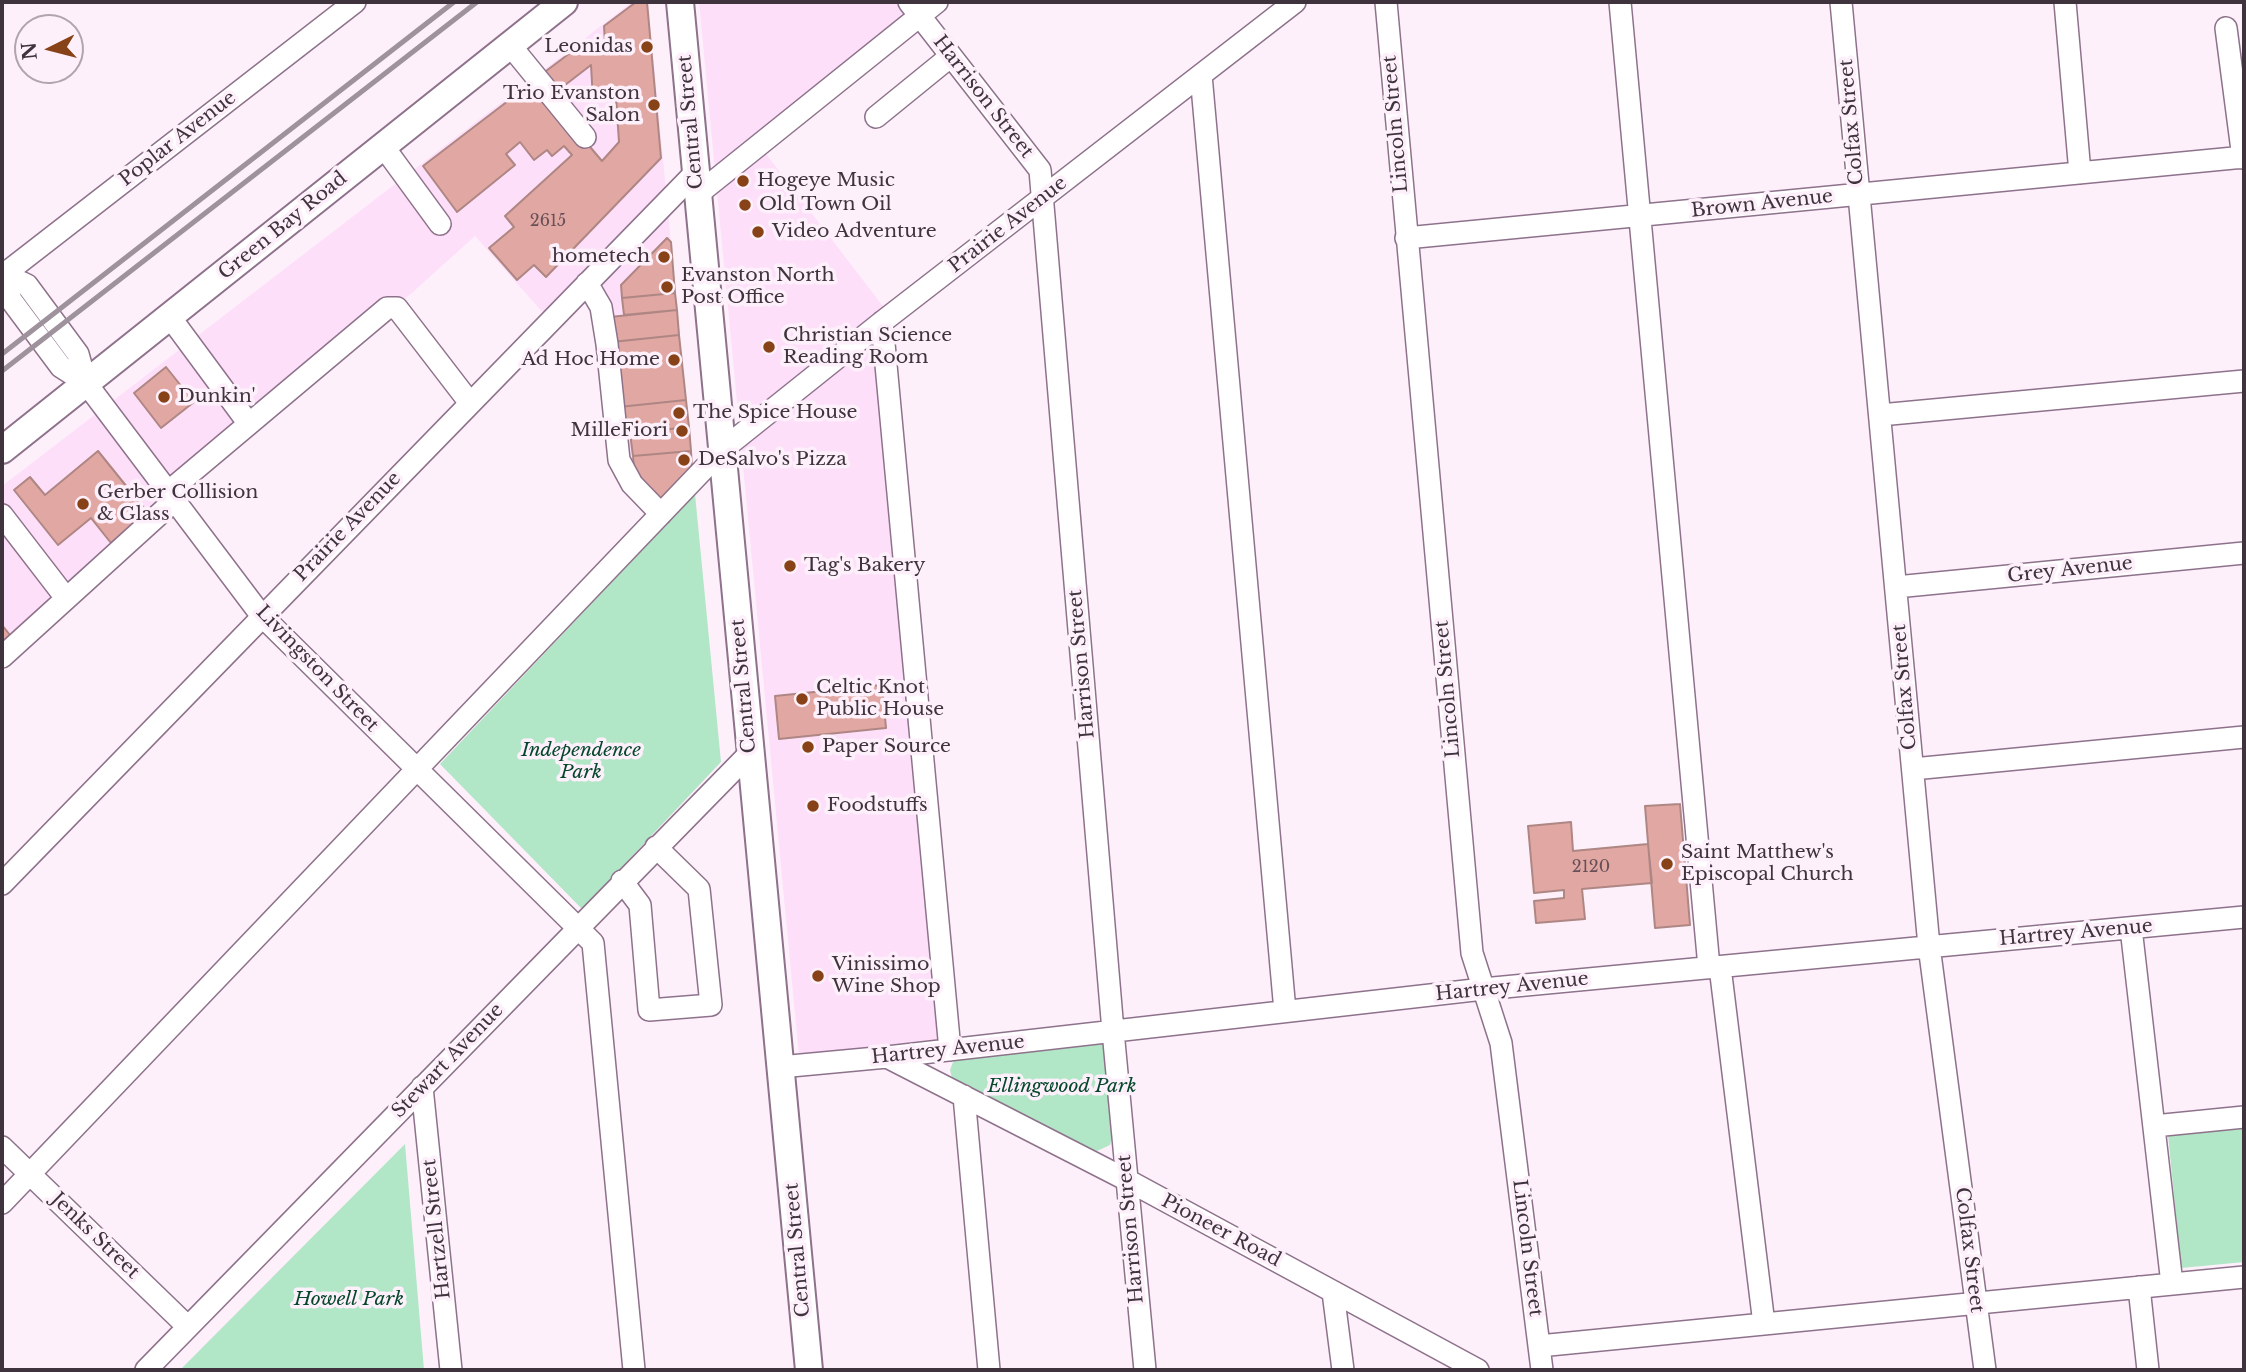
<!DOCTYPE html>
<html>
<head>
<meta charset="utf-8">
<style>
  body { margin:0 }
  #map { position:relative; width:2246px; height:1372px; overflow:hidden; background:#fdf0fb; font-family:"Libre Baskerville",serif }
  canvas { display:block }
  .frame { position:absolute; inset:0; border:4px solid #3f333e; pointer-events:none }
  .north { position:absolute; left:14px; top:14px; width:70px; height:70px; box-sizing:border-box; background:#fdf0fb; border:2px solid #b1a4af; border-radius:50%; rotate:264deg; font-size:19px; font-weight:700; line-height:28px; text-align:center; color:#3f333e }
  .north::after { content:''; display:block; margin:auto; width:24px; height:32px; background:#874218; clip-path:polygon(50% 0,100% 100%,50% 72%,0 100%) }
</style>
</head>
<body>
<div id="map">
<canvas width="2246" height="1372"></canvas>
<div class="frame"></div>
<div class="north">N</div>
</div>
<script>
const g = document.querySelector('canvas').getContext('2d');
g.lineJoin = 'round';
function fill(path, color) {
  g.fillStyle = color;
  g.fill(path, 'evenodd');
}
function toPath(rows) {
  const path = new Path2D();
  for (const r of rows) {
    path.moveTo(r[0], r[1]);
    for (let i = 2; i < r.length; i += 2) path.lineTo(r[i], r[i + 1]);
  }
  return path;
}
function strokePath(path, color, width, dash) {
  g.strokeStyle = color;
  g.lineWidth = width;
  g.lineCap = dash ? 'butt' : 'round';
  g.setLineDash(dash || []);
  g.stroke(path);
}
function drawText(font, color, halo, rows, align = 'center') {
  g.font = font + ' "Libre Baskerville",serif';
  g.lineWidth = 7;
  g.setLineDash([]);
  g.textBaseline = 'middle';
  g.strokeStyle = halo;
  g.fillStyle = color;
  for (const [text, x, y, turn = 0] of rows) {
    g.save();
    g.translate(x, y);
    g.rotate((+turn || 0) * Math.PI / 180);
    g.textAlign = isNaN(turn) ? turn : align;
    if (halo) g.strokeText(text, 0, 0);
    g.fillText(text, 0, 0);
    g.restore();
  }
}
fill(toPath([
  [632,2,648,2,695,494,664,527,614,478,594,281,552,323,475,236,413,292,166,495,2,659,2,486],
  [699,2,945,2,760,146,889,314,946,1040,799,1056]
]), '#fddff9');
fill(toPath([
  [695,494,721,762,582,909,440,764],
  [1098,1040,1103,1043,1104,1049,1112,1138,1110,1145,1097,1151,1088,1149,956,1083,952,1078,950,1070,955,1057],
  [2244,1127,2244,1262,2181,1268,2168,1134],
  [405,1144,424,1370,180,1370]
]), '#b1e6c6');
const building = toPath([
  [636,2,647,2,661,158,546,277,534,265,517,280,489,248,514,227,505,216,572,155,564,146,552,156,547,150,534,160,520,142,506,154,515,165,457,212,423,166,534,81,602,161,619,142,616,98,593,100,591,65,556,92,542,74,582,44,605,43,604,26,636,2],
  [667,238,671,242,675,293,622,298,621,285,667,238],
  [675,293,677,310,624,315,622,298,675,293],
  [677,310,679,335,612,342,610,317,677,310],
  [679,335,686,400,619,407,612,342,679,335],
  [166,367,194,402,161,428,134,393,166,367],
  [686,400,689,427,622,434,619,407,686,400],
  [689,427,691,451,633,456,630,433,689,427],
  [98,451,148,513,111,543,91,518,58,545,14,490,30,477,45,495,98,451],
  [691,451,692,470,658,504,635,481,633,456,691,451],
  [2,625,10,635,2,643,2,625],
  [882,685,886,728,779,739,775,696,882,685],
  [1680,804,1690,925,1655,928,1645,806,1680,804],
  [1571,822,1573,851,1648,844,1652,883,1582,889,1585,919,1536,923,1534,901,1564,898,1564,890,1534,893,1528,826,1571,822]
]);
fill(building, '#e1a7a3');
strokePath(building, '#ae8683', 2);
const minor = toPath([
  [909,2,1040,170,1113,1031,1145,1370],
  [1386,2,1472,953,1501,1043,1542,1370],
  [1620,2,1709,967],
  [1841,2,1929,946,1985,1370],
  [2065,2,2080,173],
  [2226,28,2243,158],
  [510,45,585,137],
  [1201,75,1285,1011],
  [876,117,951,56],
  [383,146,440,224],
  [698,194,937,2],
  [1406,238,2244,157],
  [2,271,11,300,61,367,86,383],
  [4,274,27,285,78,354,86,383,261,615,593,943,634,1370],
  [2,276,355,2],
  [587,283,601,307,607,344,619,460,632,484,661,514],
  [170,317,249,424],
  [882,322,950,1050],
  [1880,415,2244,381],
  [168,492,387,308,397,308,470,403],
  [2,515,66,598],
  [1896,587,2244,553],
  [2,657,175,500],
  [1913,769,2244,737],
  [622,881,640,905,649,1010,711,1005,699,889,656,847],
  [2,884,696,172],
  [2131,928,2172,1284],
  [1720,967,1764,1324],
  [887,1057,1127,1180,1478,1370],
  [780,1067,887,1057,1483,989,2244,917],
  [422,1087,451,1370],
  [964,1096,989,1370],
  [2154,1126,2244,1117],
  [2,1147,187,1326],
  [2,1203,722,450,882,322,1295,2],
  [2139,1287,2148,1370],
  [1333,1292,1343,1370],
  [1539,1346,2244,1277],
  [146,1370,751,752]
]);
const major = toPath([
  [680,2,809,1370],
  [2,450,564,2]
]);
strokePath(minor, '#8e728b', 24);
strokePath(major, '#8e728b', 30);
strokePath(minor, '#fff', 21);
strokePath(major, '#fff', 26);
strokePath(toPath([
  [2,354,454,2],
  [2,371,477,2]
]), '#9e929d', 5);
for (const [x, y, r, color] of [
  [647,47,7,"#874218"],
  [654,105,7,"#874218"],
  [743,181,7,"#874218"],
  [745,205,7,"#874218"],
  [758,232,7,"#874218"],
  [664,257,7,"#874218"],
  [667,287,7,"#874218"],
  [769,347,7,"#874218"],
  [674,360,7,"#874218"],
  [164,397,7,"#874218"],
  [679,413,7,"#874218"],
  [682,431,7,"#874218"],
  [684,460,7,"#874218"],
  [83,504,7,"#874218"],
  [790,566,7,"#874218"],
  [802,699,7,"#874218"],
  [808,747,7,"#874218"],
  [813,806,7,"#874218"],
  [1667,864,7,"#874218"],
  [818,976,7,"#874218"]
]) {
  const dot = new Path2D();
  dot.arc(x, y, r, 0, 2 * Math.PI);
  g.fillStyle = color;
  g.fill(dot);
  strokePath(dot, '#fdf0fb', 2.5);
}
drawText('16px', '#685057', null, [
  ["2615",548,221],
  ["2120",1591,867]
]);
drawText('19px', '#3f333e', '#fdf0fb', [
  ["Leonidas",633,47,"right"],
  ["Trio Evanston",640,94,"right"],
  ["Salon",640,116,"right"],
  ["Hogeye Music",757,181],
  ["Old Town Oil",759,205],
  ["Video Adventure",772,232],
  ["hometech",650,257,"right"],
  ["Evanston North",681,276],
  ["Post Office",681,298],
  ["Christian Science",783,336],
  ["Reading Room",783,358],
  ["Ad Hoc Home",660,360,"right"],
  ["Dunkin'",178,397],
  ["The Spice House",693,413],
  ["MilleFiori",668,431,"right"],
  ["DeSalvo's Pizza",698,460],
  ["Gerber Collision",97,493],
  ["& Glass",97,515],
  ["Tag's Bakery",804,566],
  ["Celtic Knot",816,688],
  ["Public House",816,710],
  ["Paper Source",822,747],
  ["Foodstuffs",827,806],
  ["Saint Matthew's",1681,853],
  ["Episcopal Church",1681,875],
  ["Vinissimo",832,965],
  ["Wine Shop",832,987]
], 'left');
drawText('19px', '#3f333e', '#fdf0fb', [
  ["Harrison Street",983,97,52],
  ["Central Street",691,122,-95],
  ["Colfax Street",1852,122,-95],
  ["Lincoln Street",1396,124,-95],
  ["Poplar Avenue",178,139,-38],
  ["Brown Avenue",1762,204,-6],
  ["Prairie Avenue",1008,225,-38],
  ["Green Bay Road",283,226,-39],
  ["Prairie Avenue",348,527,-46],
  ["Grey Avenue",2070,570,-6],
  ["Harrison Street",1082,664,-95],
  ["Livingston Street",317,669,46],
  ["Central Street",744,686,-95],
  ["Colfax Street",1905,687,-95],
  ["Lincoln Street",1448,689,-95],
  ["Hartrey Avenue",2076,933,-5],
  ["Hartrey Avenue",1512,987,-6],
  ["Hartrey Avenue",948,1050,-6],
  ["Stewart Avenue",448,1061,-46],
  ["Hartzell Street",437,1229,-96],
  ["Harrison Street",1131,1229,-95],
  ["Pioneer Road",1221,1231,28],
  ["Jenks Street",95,1236,44],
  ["Lincoln Street",1527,1248,83],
  ["Central Street",798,1250,-95],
  ["Colfax Street",1969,1250,83]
]);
drawText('italic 19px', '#04472b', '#fdf0fb', [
  ["Independence",581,751],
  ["Park",581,773],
  ["Ellingwood Park",1062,1087],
  ["Howell Park",349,1300]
]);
</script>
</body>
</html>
